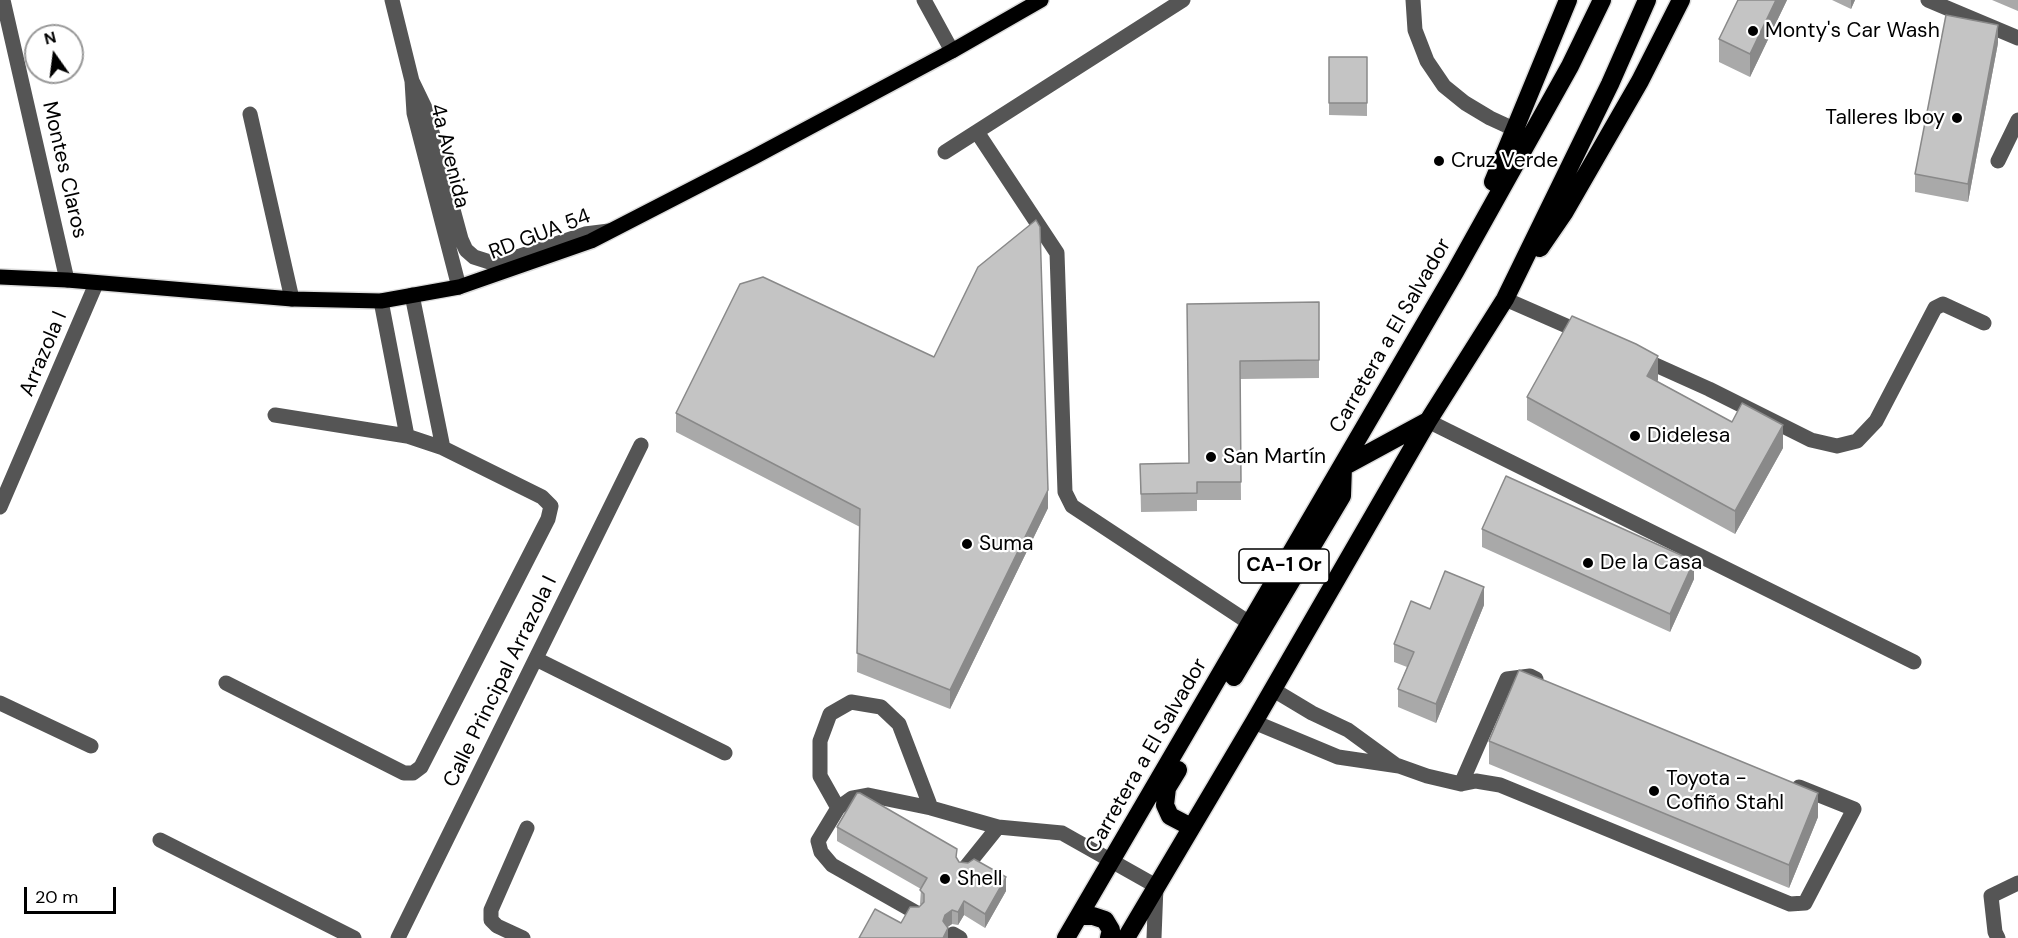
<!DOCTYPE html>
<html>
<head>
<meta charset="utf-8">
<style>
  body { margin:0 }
  #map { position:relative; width:2018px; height:938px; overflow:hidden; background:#fff; font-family:"DM Sans",sans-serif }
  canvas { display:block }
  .north { position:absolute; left:24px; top:24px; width:60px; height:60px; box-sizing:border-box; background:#fff; border:2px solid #999; border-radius:50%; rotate:346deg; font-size:16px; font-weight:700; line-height:24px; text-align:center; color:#000 }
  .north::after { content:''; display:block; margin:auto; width:21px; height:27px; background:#000; clip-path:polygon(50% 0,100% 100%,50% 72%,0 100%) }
  .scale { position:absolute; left:24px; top:887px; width:92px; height:27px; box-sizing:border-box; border:3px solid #000; border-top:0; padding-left:8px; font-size:18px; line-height:21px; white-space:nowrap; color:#000; -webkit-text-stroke:4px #fff; paint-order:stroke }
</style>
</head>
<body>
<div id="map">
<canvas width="2018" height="938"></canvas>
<div class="north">N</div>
<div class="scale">20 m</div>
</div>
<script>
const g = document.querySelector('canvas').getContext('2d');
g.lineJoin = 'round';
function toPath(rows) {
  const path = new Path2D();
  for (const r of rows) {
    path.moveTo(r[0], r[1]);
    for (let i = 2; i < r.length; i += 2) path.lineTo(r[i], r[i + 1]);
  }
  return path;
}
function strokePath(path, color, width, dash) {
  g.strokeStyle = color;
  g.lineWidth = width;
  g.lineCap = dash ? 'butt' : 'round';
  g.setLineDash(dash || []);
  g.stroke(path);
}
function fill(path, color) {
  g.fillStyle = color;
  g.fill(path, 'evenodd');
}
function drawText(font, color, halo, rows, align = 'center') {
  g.font = font + ' "DM Sans",sans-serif';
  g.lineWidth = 4.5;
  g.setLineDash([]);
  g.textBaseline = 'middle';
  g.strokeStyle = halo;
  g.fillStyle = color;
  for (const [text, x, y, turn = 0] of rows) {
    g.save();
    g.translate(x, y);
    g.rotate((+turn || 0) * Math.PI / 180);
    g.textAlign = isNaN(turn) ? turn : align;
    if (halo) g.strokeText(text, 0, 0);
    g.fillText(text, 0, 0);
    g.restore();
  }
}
const major = toPath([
  [0,277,67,280,292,299,381,301,459,287,591,241,754,157,952,51,1041,0]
]);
const highway = toPath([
  [1493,182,1568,0],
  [1540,248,1564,213,1640,81,1681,0],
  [1234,677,1342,496,1343,467,1426,422],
  [1178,770,1167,788,1165,805,1170,816,1191,827],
  [1080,916,1093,916,1105,920,1111,930,1109,938],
  [1066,938,1455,272,1570,66,1602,0],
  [1126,938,1254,722,1428,421,1505,299,1610,84,1647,0]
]);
strokePath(major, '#dbdbdb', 18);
strokePath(highway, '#dbdbdb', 21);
strokePath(toPath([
  [3,0,67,280],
  [392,0,412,81,414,113,459,287],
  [924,0,952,51],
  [1413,0,1415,30,1427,61,1444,86,1465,103,1490,118,1516,130],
  [1928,0,2018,38],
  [412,81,426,110,461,239,466,250,474,257,496,264,585,234,609,231],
  [250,114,292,299],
  [977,132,1057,253,1065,492,1072,506,1251,624],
  [945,152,1183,0],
  [1998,161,2018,120],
  [412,295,443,448],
  [1505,299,1585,334],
  [381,301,407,436],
  [1640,358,1709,389,1811,440,1837,446,1857,441,1876,421,1935,308,1943,304,1984,323],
  [1428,421,1914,662],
  [0,507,96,284],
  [536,659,725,753],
  [226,683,404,773,413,773,421,767,548,519,551,506,542,497,443,448,407,436,275,415],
  [1272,689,1312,713,1348,730,1396,765],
  [0,703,91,746],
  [1254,722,1338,757,1399,766,1427,776,1461,784,1476,781,1500,785,1790,904,1805,903,1854,809,1799,787],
  [1461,784,1507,679,1530,676,1536,679],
  [838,808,820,776,820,741,830,714,851,702,881,707,899,724,931,808],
  [160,840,354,938],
  [965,868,998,827],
  [915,912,832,865,821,852,818,841,838,808,852,798,868,795,931,808,998,827,1062,833,1156,886,1154,938],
  [953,934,960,938],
  [398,938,641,445],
  [523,938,497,926,491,920,491,910,527,828],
  [1998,938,1995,932,1991,896,2018,883]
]), '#555', 15);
strokePath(major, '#000', 15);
strokePath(highway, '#000', 18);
fill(toPath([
  [1738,0,1787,0,1750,77,1719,62,1719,39],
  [1832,0,1855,0,1851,9],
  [1992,0,2018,0,2018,11],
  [1998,43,1968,202,1915,192,1915,174],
  [1329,57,1367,57,1367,116,1329,115],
  [1319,302,1319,378,1240,379,1241,500,1197,500,1197,511,1141,512,1140,464,1189,463,1187,304],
  [1658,380,1657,381,1732,422,1783,448,1735,534,1527,420,1527,397],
  [676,413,1048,508,950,709,857,672,860,527,676,432],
  [1482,529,1694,579,1670,632,1482,547],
  [1484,605,1436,723,1398,707,1398,689,1407,667,1394,662,1394,644,1430,609],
  [1489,741,1818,817,1789,888,1489,764],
  [837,827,957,859,959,862,1006,891,985,928,964,915,958,925,952,924,947,927,948,938,901,923,921,905,920,904,921,889,837,841]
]), '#a9a9a9');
fill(toPath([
  [1776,0,1787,0,1750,77,1750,54],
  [1851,0,1855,0,1851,9],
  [1998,25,1998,43,1968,202,1968,184],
  [1658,356,1658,380,1647,399,1647,376],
  [1783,425,1783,448,1735,534,1735,511],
  [1048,490,1048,508,950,709,950,690],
  [1694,561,1694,579,1670,632,1670,614],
  [1484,587,1484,605,1436,723,1436,704],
  [1818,793,1818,817,1789,888,1789,865],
  [1006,877,1006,891,985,928,985,914],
  [964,901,964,915,958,925,958,912],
  [952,910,952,924,945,929,943,921,945,915],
  [948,928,948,938,943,938]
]), '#898989');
const building = toPath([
  [1738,0,1776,0,1750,54,1719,39,1738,0],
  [1946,15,1998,25,1968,184,1915,174,1946,15],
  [1329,57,1367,57,1367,103,1329,103,1329,57],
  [1036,220,1040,227,1048,490,950,690,857,653,860,509,676,413,740,284,763,277,934,357,978,267,1036,220],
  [1319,302,1319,360,1240,361,1241,482,1197,482,1197,493,1141,494,1140,464,1189,463,1187,304,1319,302],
  [1572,316,1636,344,1658,356,1647,376,1732,422,1742,403,1783,425,1735,511,1527,397,1572,316],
  [1506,476,1694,561,1670,614,1482,529,1506,476],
  [1445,571,1484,587,1436,704,1398,689,1414,652,1394,644,1411,601,1430,609,1445,571],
  [1519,670,1818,793,1789,865,1489,741,1519,670],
  [857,793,860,793,957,849,956,857,959,862,968,863,974,859,1006,877,985,914,964,901,958,912,952,910,945,915,943,921,948,928,943,938,859,938,875,909,901,923,910,907,919,907,924,902,924,894,920,890,927,878,837,827,857,793]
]);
fill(building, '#c4c4c4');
strokePath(building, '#898989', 1.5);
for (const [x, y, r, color] of [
  [1753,31,6,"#000"],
  [1957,118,6,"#000"],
  [1439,161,6,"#000"],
  [1635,436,6,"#000"],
  [1211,457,6,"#000"],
  [967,544,6,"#000"],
  [1588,563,6,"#000"],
  [1654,791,6,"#000"],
  [945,879,6,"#000"]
]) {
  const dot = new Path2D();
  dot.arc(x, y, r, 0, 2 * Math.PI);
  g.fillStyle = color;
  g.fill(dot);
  strokePath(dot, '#fff', 2);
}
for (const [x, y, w] of [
  [1284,566,90]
]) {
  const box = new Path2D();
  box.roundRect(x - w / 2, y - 17, w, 34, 4.5);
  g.fillStyle = '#fff';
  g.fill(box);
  strokePath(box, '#000', 1.5);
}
drawText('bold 20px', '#000', null, [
  ["CA-1 Or",1284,566]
]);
drawText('21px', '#000', '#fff', [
  ["Monty's Car Wash",1765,31],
  ["Talleres Iboy",1945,118,"right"],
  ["Cruz Verde",1451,161],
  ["Didelesa",1647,436],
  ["San Martín",1223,457],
  ["Suma",979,544],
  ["De la Casa",1600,563],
  ["Toyota -",1666,779],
  ["Cofiño Stahl",1666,803],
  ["Shell",957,879]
], 'left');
drawText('21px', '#000', '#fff', [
  ["4a Avenida",449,156,76],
  ["Montes Claros",64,170,77],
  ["RD GUA 54",540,235,-21],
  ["Carretera a El Salvador",1391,336,-60],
  ["Arrazola I",44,354,-67],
  ["Calle Principal Arrazola I",501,682,-64],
  ["Carretera a El Salvador",1147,756,-60]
]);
</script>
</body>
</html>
